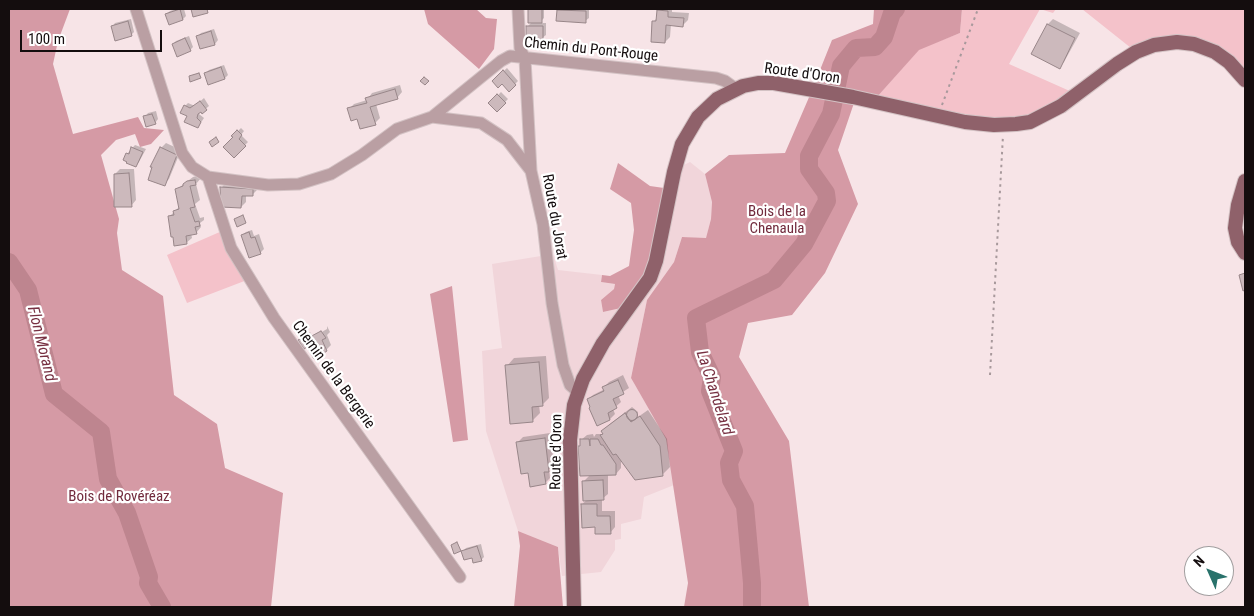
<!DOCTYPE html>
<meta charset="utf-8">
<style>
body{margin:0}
#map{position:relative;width:1254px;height:616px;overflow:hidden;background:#f7e4e7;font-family:"Roboto Condensed",sans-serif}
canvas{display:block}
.frame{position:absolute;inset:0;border:10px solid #140d0e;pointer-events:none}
.north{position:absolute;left:1184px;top:546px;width:50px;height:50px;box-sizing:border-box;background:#fff;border:1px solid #a19e9f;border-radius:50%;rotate:314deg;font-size:14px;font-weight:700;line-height:20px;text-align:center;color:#140d0e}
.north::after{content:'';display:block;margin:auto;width:18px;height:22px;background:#29726b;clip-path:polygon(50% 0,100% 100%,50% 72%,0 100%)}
.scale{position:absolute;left:20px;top:30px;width:142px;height:22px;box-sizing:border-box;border:2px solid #140d0e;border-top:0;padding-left:6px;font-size:15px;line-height:18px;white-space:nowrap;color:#140d0e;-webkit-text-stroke:4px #fff;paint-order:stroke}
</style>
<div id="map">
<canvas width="1254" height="616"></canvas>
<div class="frame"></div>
<div class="north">N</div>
<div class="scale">100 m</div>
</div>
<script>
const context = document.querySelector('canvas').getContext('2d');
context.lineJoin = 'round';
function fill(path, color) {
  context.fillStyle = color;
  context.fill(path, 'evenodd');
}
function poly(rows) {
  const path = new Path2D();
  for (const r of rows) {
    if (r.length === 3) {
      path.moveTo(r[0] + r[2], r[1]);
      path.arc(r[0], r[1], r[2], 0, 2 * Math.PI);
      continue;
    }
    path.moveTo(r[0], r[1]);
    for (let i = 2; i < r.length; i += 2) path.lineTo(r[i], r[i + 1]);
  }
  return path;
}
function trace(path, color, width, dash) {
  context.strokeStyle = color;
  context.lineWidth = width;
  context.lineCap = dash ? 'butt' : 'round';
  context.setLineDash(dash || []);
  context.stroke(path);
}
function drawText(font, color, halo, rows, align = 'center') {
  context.font = font + ' "Roboto Condensed",sans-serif';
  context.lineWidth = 4.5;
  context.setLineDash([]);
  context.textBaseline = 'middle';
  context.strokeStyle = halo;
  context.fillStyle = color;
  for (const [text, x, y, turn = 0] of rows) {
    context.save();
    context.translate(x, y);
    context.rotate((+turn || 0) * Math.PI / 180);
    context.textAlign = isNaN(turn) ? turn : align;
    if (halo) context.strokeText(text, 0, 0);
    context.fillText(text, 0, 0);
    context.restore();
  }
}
fill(poly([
 [690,162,705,174,712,202,711,219,706,239,682,237,674,262,647,300,631,378,666,438,674,485,644,497,641,519,621,524,621,539,615,540,615,550,601,572,562,576,558,547,518,531,486,431,482,351,502,348,492,264,553,254,558,270,602,275,601,282,615,284,614,289,601,300,603,312,621,308,664,188,679,187,682,166]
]), '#f1d5da');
fill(poly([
 [962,9,1056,9,1053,13,1040,9,1009,64,1072,92,1028,117,982,120,877,97,919,49,960,33],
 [1082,9,1245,9,1245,72,1218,48,1131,48],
 [222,231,247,280,187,303,167,255]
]), '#f4c2ca');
fill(poly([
 [9,9,70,9,58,41,53,64,73,134,138,117,144,128,164,130,151,144,140,147,135,134,116,140,101,155,119,219,117,233,122,270,163,296,174,395,217,424,225,468,283,493,271,607,9,607],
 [424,9,476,9,486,18,497,19,494,49,479,69,428,24],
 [874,9,962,9,960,33,919,50,877,97,814,85,832,40,873,24],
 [810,95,854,103,838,150,858,204,825,273,792,315,748,323,739,357,789,441,809,607,684,607,688,583,666,439,631,378,647,300,674,262,682,237,706,238,711,219,712,202,705,174,729,155,785,153],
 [618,163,650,186,664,188,650,258,644,278,621,308,603,312,601,300,614,289,615,284,601,282,602,275,610,276,629,266,634,230,631,203,610,189],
 [452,286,468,440,453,442,430,294],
 [518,531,558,547,563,607,514,607,520,546]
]), '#d59aa5');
fill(poly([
 [176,9,184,9,186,16,183,19,169,23,166,14,170,11],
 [529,9,544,9,544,18,539,23,546,23,546,35,542,38,528,26,532,22,529,22],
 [559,9,589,9,589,18,585,21,558,10],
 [660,9,672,9,672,12,689,13,688,20,683,25,671,24,670,37,665,42,653,22,658,17],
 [131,19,134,32,131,35,112,27,115,23],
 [1053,19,1080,33,1064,62,1059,67,1033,54,1048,24],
 [214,29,218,40,215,44,201,48,198,36,201,33],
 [189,36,193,47,190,50,173,44,176,41],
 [224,65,228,75,225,78,206,73,209,70],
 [507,68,518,81,509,90,502,83,493,81],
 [400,85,402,92,397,98,376,104,380,118,375,123,358,117,349,109,354,104,367,100,372,93],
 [501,92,508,99,497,110,490,103],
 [204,98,209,106,202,112,201,110,199,114,204,118,198,127,188,115,185,106,188,103,195,106],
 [156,111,158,119,155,123,145,117,148,113],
 [241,128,244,131,241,135,248,142,234,156,235,137,233,136],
 [166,143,181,150,169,179,164,184,161,148],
 [135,145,146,149,139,162,136,166,127,154],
 [120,169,134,169,136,200,131,206,115,174],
 [200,175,201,178,196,184,200,200,195,204,200,218,204,217,204,220,200,223,201,227,196,233,191,233,192,238,186,243,169,217,180,206,176,190,193,177],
 [226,183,258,184,257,190,252,195,246,195,246,202,241,207,221,188],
 [252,230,254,236,259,234,264,249,260,253,242,235,246,232],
 [327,326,330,332,327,335,331,345,326,350,307,345,300,340,310,332,312,335,306,338,306,341,327,329],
 [546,356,549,398,542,405,539,405,540,413,533,420,507,366,514,358],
 [623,375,629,388,618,395,621,402,613,409,615,414,610,419,592,407,588,400,593,395,605,389,604,387,609,382],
 [632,407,638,412,638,417,648,410,667,439,670,467,663,474,621,459,621,468,616,474,608,474,608,494,602,499,602,511,615,511,615,527,610,533,596,526,582,504,587,500,584,481,590,475,581,440,587,435,593,434,594,437,596,434,605,434,603,431,610,424],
 [550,433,554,465,549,469,550,478,545,483,518,442,523,437],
 [481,544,484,557,481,560,463,551,466,548]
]), '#0003');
trace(poly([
 [9,262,28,290,54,394,101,432,108,479,127,513,149,577,148,583,162,607],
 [752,607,752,583,745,506,731,480,729,463,734,451,710,391,712,377,700,352,696,318,774,280,804,244,827,201,826,193,809,169,809,156,831,114,841,66,856,48,875,47,884,37,892,13,896,9]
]), '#be858f', 18);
const building = poly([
 [180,9,183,20,169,25,165,14,180,9],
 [191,9,207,9,208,13,193,17,191,9],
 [528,9,542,9,542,23,528,23,528,9],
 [557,10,586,11,586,23,556,21,557,10],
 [657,10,668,11,668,17,684,18,683,27,666,25,665,43,651,42,652,21,656,21,657,10],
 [128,21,132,36,115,41,111,26,128,21],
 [1047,24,1075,38,1060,69,1031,54,1047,24],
 [526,26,543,26,543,40,526,39,526,26],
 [211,31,215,45,200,49,196,36,211,31],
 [185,38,191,51,177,57,172,44,185,38],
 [221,67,225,79,208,85,204,73,221,67],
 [503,70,516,85,509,92,502,84,498,88,492,81,503,70],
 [199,73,201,78,190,82,189,76,199,73],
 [424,77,429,81,425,85,420,81,424,77],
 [395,89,398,99,370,107,376,125,360,129,357,119,351,121,347,108,367,103,365,98,395,89],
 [497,94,506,103,497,112,488,103,497,94],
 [200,101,207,110,202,114,201,112,198,114,197,118,201,122,198,128,184,122,187,116,180,113,184,105,190,108,200,101],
 [152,114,156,124,146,127,143,116,152,114],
 [237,130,242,135,239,139,246,146,234,158,223,147,233,137,231,136,237,130],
 [216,137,219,142,212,147,209,142,216,137],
 [131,147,143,152,136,167,126,163,127,162,123,160,126,153,129,154,131,147],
 [160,147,177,155,165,186,148,180,152,167,150,167,160,147],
 [129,173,132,207,114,207,114,174,129,173],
 [195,180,196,185,190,186,195,207,190,208,195,222,199,221,200,226,195,227,197,234,186,236,187,244,174,246,173,237,171,237,168,216,174,215,173,211,179,209,175,189,183,186,183,184,187,181,195,180],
 [220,187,253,189,253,196,242,196,241,208,221,207,220,187],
 [243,215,246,223,237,227,234,219,243,215],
 [249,232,251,238,255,237,261,254,249,258,241,235,249,232],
 [1245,273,1245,290,1243,291,1239,275,1245,273],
 [321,331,326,338,322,340,327,351,314,359,307,347,304,349,298,340,305,336,306,339,321,331],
 [539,362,543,406,532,407,533,422,510,424,505,365,539,362],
 [618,380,624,394,613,399,617,408,608,413,610,420,597,426,589,408,590,407,587,399,604,391,602,387,618,380],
 [632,415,5.5],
 [625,413,631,422,640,416,660,446,663,476,635,480,616,454,613,455,600,435,603,434,601,431,625,413],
 [545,438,549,472,544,472,546,484,530,487,528,473,521,474,516,442,545,438],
 [580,439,589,439,590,446,590,439,598,439,601,445,603,445,616,464,616,475,580,476,578,446,580,446,580,439],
 [603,480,604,500,583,501,582,481,603,480],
 [581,504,597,504,597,516,610,516,611,534,595,534,595,527,582,528,581,504],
 [457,542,461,551,454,554,451,545,457,542],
 [477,546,482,561,473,563,472,558,464,560,461,551,477,546]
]);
fill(building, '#ccb9bc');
trace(building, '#988689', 1);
const minor = poly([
 [136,9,182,153,192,167,208,177,268,185,299,184,331,174,362,155,397,129,432,117,481,123,507,140,531,171,543,224,552,303,563,365,570,385,578,392],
 [518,9,520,48,525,59,531,171],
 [432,117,501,61,510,56,716,78,725,81,736,89],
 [208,177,231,248,274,318,460,577]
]);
const major = poly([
 [1245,181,1238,205,1235,228,1238,242,1245,253],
 [574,607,570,440,574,405,583,379,603,343,650,278,656,261,674,172,682,144,698,117,717,99,743,86,758,83,774,83,853,97,965,122,994,125,1016,124,1030,122,1061,106,1117,64,1136,52,1154,45,1177,42,1194,44,1215,52,1229,62,1245,80]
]);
trace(minor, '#d3c2c4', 13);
trace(major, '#d3c2c4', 16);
trace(poly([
 [942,105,978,9],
 [990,375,1003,135]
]), '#a8999c', 2, [2.5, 4]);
trace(minor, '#ba9fa3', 11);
trace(major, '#8f616a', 14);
drawText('15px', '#140d0e', '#fff', [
 ["Chemin du Pont-Rouge",591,50,6],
 ["Route d'Oron",802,74,8],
 ["Route du Jorat",554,217,80],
 ["Chemin de la Bergerie",333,375,54],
 ["Route d'Oron",557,452,-89]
]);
drawText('15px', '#712a3c', '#fff', [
 ["Bois de la",777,212],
 ["Chenaula",777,229],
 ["Bois de Rovéréaz",119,497]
]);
drawText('italic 16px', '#773042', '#fff', [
 ["Flon Morand",41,344,76],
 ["La Chandelard",714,393,72]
]);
</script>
